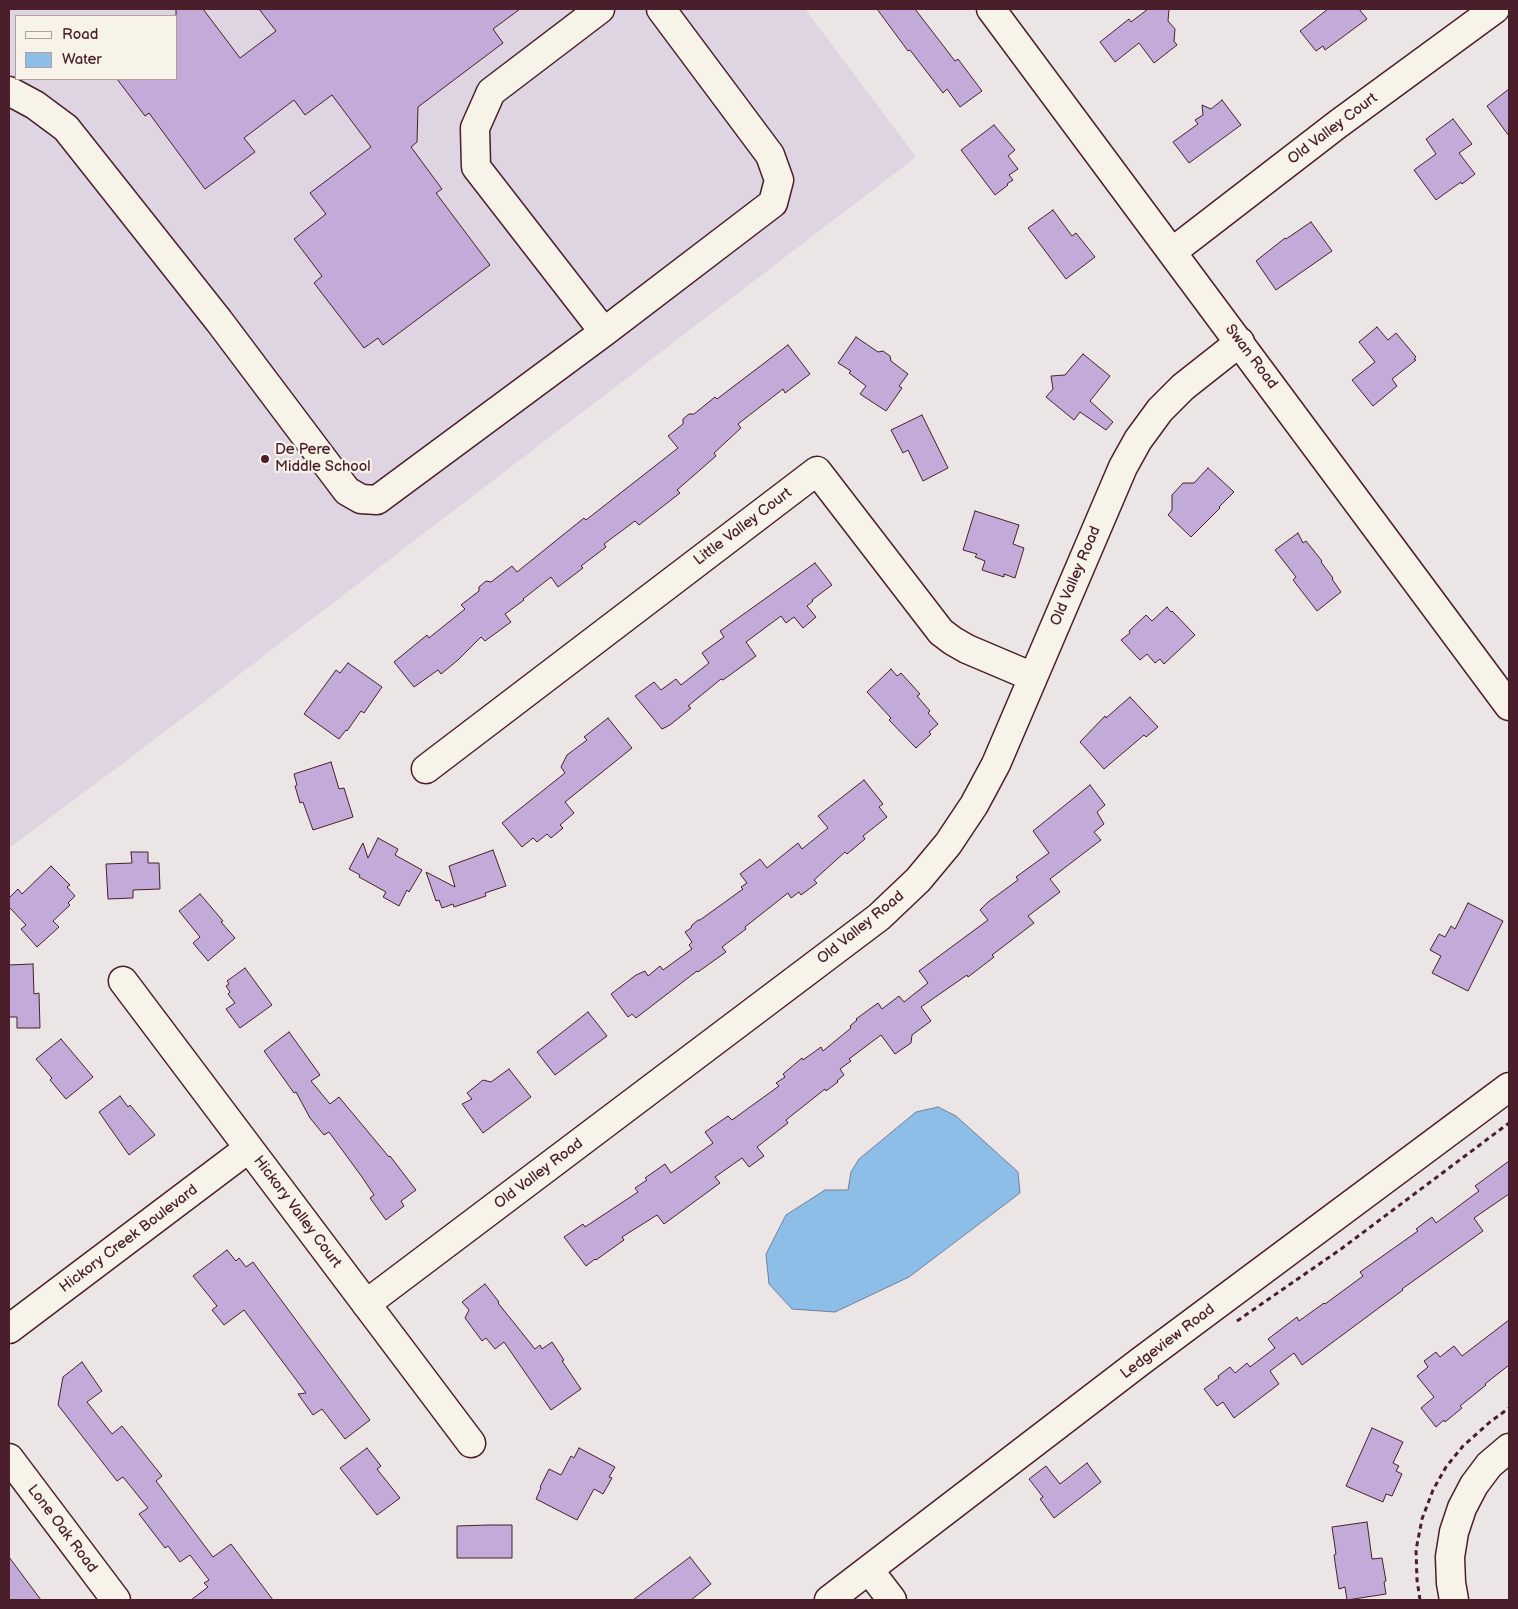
<!DOCTYPE html>
<style>
body{margin:0}
#map{position:relative;width:1518px;height:1609px;overflow:hidden;background:#ece5e5;font-family:"Balsamiq Sans",sans-serif}
canvas{display:block}
.frame{position:absolute;inset:0;border:10px solid #4a1f2b;pointer-events:none}
.legend{position:absolute;left:15px;top:15px;width:162px;height:65px;box-sizing:border-box;background:#f7f3e8;border:1px solid #b29e9c;margin:0;padding:6px 9px;list-style:none;font-size:15px;color:#4a1f2b}
.legend li{display:flex;align-items:center;gap:10px;height:25px}
.legend b{width:25px;border:1px solid #b29e9c}
</style>
<div id="map">
<canvas width="1518" height="1609"></canvas>
<div class="frame"></div>
<ul class="legend">
<li><b style="height:6px;background:#f7f3e8"></b>Road</li>
<li><b style="height:14px;background:#8cbee8"></b>Water</li>
</ul>
</div>
<script>
const context = document.querySelector('canvas').getContext('2d');
context.lineJoin = 'round';
function fill(path, color) {
  context.fillStyle = color;
  context.fill(path, 'evenodd');
}
function poly(rows) {
  const path = new Path2D();
  for (const r of rows) {
    path.moveTo(r[0], r[1]);
    for (let i = 2; i < r.length; i += 2) path.lineTo(r[i], r[i + 1]);
  }
  return path;
}
function trace(path, color, width, dash) {
  context.strokeStyle = color;
  context.lineWidth = width;
  context.lineCap = dash ? 'butt' : 'round';
  context.setLineDash(dash || []);
  context.stroke(path);
}
function drawText(font, color, halo, rows, align = 'center') {
  context.font = font + ' "Balsamiq Sans",sans-serif';
  context.lineWidth = 4.5;
  context.setLineDash([]);
  context.textBaseline = 'middle';
  context.strokeStyle = halo;
  context.fillStyle = color;
  for (const [text, x, y, turn = 0] of rows) {
    context.save();
    context.translate(x, y);
    context.rotate((+turn || 0) * Math.PI / 180);
    context.textAlign = isNaN(turn) ? turn : align;
    if (halo) context.strokeText(text, 0, 0);
    context.fillText(text, 0, 0);
    context.restore();
  }
}
fill(poly([
 [9,9,805,9,916,157,125,762,9,848],
 [16,16,176,16,176,79,16,79]
]), '#dfd4e1');
const water = poly([
 [938,1107,956,1116,1018,1172,1020,1193,909,1277,835,1312,792,1309,769,1284,766,1254,786,1215,825,1190,848,1190,851,1172,859,1159,916,1112,938,1107]
]);
fill(water, '#8cbee8');
trace(water, '#727e9c', 1);
const building = poly([
 [176,9,203,9,240,58,276,31,259,9,520,9,493,29,503,43,418,107,417,142,411,147,442,189,436,193,490,265,383,345,378,338,364,348,314,283,322,276,294,239,326,214,310,193,371,147,332,95,305,115,294,100,244,138,255,152,205,189,149,113,145,116,117,79,176,79,176,9],
 [877,9,915,9,955,61,958,59,982,91,960,107,947,89,943,93,910,50,908,51,877,9],
 [1148,9,1169,9,1168,21,1175,29,1174,41,1177,45,1154,63,1139,43,1115,62,1100,42,1129,19,1131,22,1148,9],
 [1328,9,1359,9,1367,19,1325,50,1323,46,1316,51,1300,31,1328,9],
 [1509,89,1509,136,1487,106,1509,89],
 [1222,100,1241,125,1189,163,1173,142,1198,124,1195,120,1203,115,1202,105,1211,109,1222,100],
 [1453,119,1472,144,1459,153,1475,174,1462,184,1461,182,1436,200,1414,170,1436,154,1426,139,1453,119],
 [994,125,1015,150,1008,156,1018,169,1009,175,1013,180,1007,184,1008,185,995,195,961,150,994,125],
 [1053,210,1072,236,1076,233,1095,257,1066,279,1028,228,1053,210],
 [1311,222,1332,251,1276,290,1256,261,1285,238,1286,239,1311,222],
 [1377,327,1388,340,1396,333,1416,357,1414,359,1416,360,1392,379,1397,386,1373,406,1352,380,1375,362,1359,342,1377,327],
 [856,337,878,352,883,351,890,356,891,361,908,374,899,386,902,388,886,411,860,394,866,386,849,373,851,371,838,363,856,337],
 [788,345,810,374,785,393,783,389,738,424,741,428,714,453,716,456,677,490,680,493,639,525,635,521,604,544,606,547,581,566,583,568,558,587,551,577,523,599,524,600,505,614,511,622,485,641,481,637,458,660,441,674,438,670,414,687,394,662,427,635,429,638,465,609,461,605,479,591,479,587,486,581,491,582,512,566,517,572,584,518,586,520,678,448,668,436,683,424,683,419,689,414,694,414,715,397,717,399,788,345],
 [1083,354,1110,376,1090,401,1113,422,1106,430,1080,412,1074,420,1046,397,1053,389,1051,376,1065,375,1083,354],
 [922,415,948,468,923,481,908,450,903,453,891,430,922,415],
 [1208,468,1234,492,1219,507,1220,508,1191,537,1168,515,1172,510,1172,495,1183,483,1194,483,1208,468],
 [975,511,1019,525,1013,544,1024,548,1015,578,1004,574,1004,577,982,570,985,561,975,557,977,554,963,550,975,511],
 [1298,533,1303,543,1306,541,1322,561,1321,562,1333,578,1332,579,1341,592,1317,611,1293,580,1296,577,1275,550,1298,533],
 [815,563,832,585,812,600,813,601,807,606,816,617,803,628,794,617,786,623,781,616,746,642,756,656,723,680,721,679,688,706,691,708,670,725,662,729,635,696,654,682,661,690,676,679,681,685,709,663,702,653,724,637,720,631,815,563],
 [1167,607,1171,612,1172,611,1195,635,1164,664,1160,659,1155,663,1147,654,1140,660,1121,640,1130,633,1129,631,1146,615,1152,621,1167,607],
 [348,663,382,687,364,713,361,711,347,731,346,730,339,739,304,714,336,670,340,673,348,663],
 [891,669,897,676,901,673,920,694,917,696,930,711,928,713,938,724,929,732,931,734,916,748,889,720,891,718,867,692,891,669],
 [1130,697,1158,727,1146,737,1144,735,1104,769,1080,742,1105,716,1106,718,1130,697],
 [608,718,632,748,565,802,574,813,560,825,563,828,551,838,547,834,537,842,533,838,522,847,502,823,565,773,561,767,567,755,587,740,584,737,608,718],
 [331,762,339,789,344,788,353,817,313,830,303,802,300,803,295,786,297,785,294,774,331,762],
 [864,780,883,804,879,807,887,817,863,836,865,839,847,854,845,852,814,880,817,883,801,895,799,892,791,898,788,893,745,927,746,929,722,947,726,952,698,972,697,971,636,1018,632,1014,628,1017,611,994,636,975,645,971,648,976,660,966,663,970,692,949,689,945,692,942,685,932,691,928,692,925,698,920,700,920,743,889,741,887,747,883,740,874,760,859,767,868,798,843,802,849,828,828,818,816,864,780],
 [1090,785,1105,805,1097,812,1104,824,1094,832,1101,840,1050,879,1060,892,1028,916,1034,923,992,955,994,957,968,977,967,975,921,1007,931,1021,912,1035,911,1043,895,1054,881,1035,849,1059,851,1061,840,1069,844,1075,837,1081,838,1082,826,1091,825,1089,786,1120,788,1123,757,1147,764,1156,749,1167,742,1158,715,1177,720,1183,664,1224,657,1215,622,1237,624,1240,596,1260,595,1259,586,1266,564,1237,583,1224,585,1227,638,1192,635,1188,647,1180,645,1178,665,1164,671,1173,713,1143,705,1132,728,1116,732,1120,779,1086,776,1083,785,1077,783,1074,802,1058,803,1060,821,1047,823,1051,851,1028,850,1026,857,1020,856,1019,878,1003,882,1009,899,996,904,1002,928,983,919,971,988,920,980,910,988,902,1018,880,1016,877,1049,853,1033,831,1090,785],
 [378,838,398,849,395,855,422,870,409,892,407,890,399,906,383,897,386,892,359,877,360,875,349,869,363,843,368,858,378,838],
 [493,850,506,886,485,893,486,896,454,907,453,904,442,908,439,900,436,901,426,872,455,887,449,866,493,850],
 [131,852,148,852,148,863,159,863,160,889,133,890,133,898,108,899,106,864,132,863,131,852],
 [51,866,70,885,67,887,75,896,68,903,70,905,53,921,59,927,37,947,21,929,26,925,9,907,9,898,18,889,22,894,51,866],
 [200,894,223,921,221,922,235,938,208,961,193,943,200,937,179,911,200,894],
 [1468,903,1503,921,1468,991,1432,973,1441,956,1430,950,1439,934,1445,937,1451,926,1455,929,1468,903],
 [33,964,34,994,39,993,40,1028,17,1028,17,1017,9,1017,9,965,33,964],
 [245,968,272,1005,240,1028,226,1009,235,1003,228,994,230,992,226,986,229,984,227,981,245,968],
 [588,1012,607,1036,555,1075,537,1052,588,1012],
 [289,1032,320,1075,311,1081,330,1104,339,1097,389,1157,390,1156,416,1190,401,1201,404,1206,386,1220,370,1198,374,1195,362,1177,329,1132,324,1135,310,1118,296,1092,294,1093,264,1051,289,1032],
 [61,1039,93,1077,66,1099,50,1080,52,1078,36,1059,61,1039],
 [509,1069,531,1097,483,1133,462,1104,472,1099,467,1093,477,1085,483,1080,491,1082,509,1069],
 [120,1096,128,1107,130,1105,155,1135,129,1155,99,1112,120,1096],
 [1509,1161,1509,1194,1474,1218,1483,1231,1402,1289,1403,1290,1302,1365,1294,1353,1270,1371,1279,1384,1234,1418,1223,1402,1217,1406,1204,1389,1219,1378,1218,1376,1230,1367,1235,1373,1247,1363,1250,1367,1275,1348,1268,1339,1297,1317,1299,1321,1324,1303,1325,1304,1363,1276,1360,1272,1418,1231,1416,1229,1432,1217,1436,1223,1479,1191,1475,1186,1509,1161],
 [227,1250,236,1261,239,1258,246,1267,253,1262,370,1420,345,1439,322,1409,313,1415,298,1394,306,1393,244,1310,224,1325,212,1310,217,1306,193,1276,227,1250],
 [485,1284,499,1302,498,1303,535,1349,540,1345,542,1349,552,1342,564,1360,562,1361,581,1389,551,1410,504,1342,495,1349,486,1338,482,1341,465,1318,469,1310,462,1302,485,1284],
 [1509,1320,1509,1365,1485,1384,1486,1385,1460,1406,1462,1408,1445,1422,1444,1420,1436,1427,1421,1408,1434,1397,1417,1376,1428,1367,1424,1361,1436,1352,1440,1357,1454,1346,1462,1356,1509,1320],
 [82,1362,102,1391,87,1402,112,1434,122,1426,162,1476,156,1481,213,1557,231,1544,273,1600,191,1600,208,1587,204,1583,209,1580,190,1555,180,1562,168,1546,165,1548,139,1514,148,1508,123,1477,117,1481,58,1405,63,1377,82,1362],
 [1372,1428,1403,1442,1393,1463,1399,1466,1396,1471,1402,1474,1392,1496,1386,1494,1383,1502,1346,1486,1372,1428],
 [367,1448,381,1466,377,1469,400,1498,377,1515,340,1468,367,1448],
 [579,1448,615,1467,609,1477,612,1478,603,1494,594,1489,577,1520,536,1499,541,1488,540,1487,549,1469,561,1475,571,1456,574,1458,579,1448],
 [1087,1463,1101,1482,1054,1518,1040,1499,1043,1497,1029,1479,1046,1466,1060,1484,1087,1463],
 [1367,1522,1372,1559,1382,1558,1386,1581,1384,1582,1386,1594,1347,1600,1345,1587,1339,1589,1334,1555,1336,1554,1332,1527,1367,1522],
 [488,1525,512,1525,512,1558,457,1558,457,1526,488,1525],
 [9,1557,41,1600,9,1600,9,1557],
 [690,1557,711,1584,691,1600,633,1600,690,1557]
]);
fill(building, '#c2abd9');
trace(building, '#4a1f2b', 1);
const minor = poly([
 [600,9,491,92,475,128,476,167,604,332],
 [991,9,1509,706],
 [9,91,35,105,66,128,219,321,347,491,361,499,377,500,604,332,773,203,779,180,770,155,661,9],
 [1172,252,1338,124,1495,9],
 [426,769,817,471,941,632,953,641,967,649,1033,677],
 [123,981,471,1443],
 [366,1304,879,917,918,880,948,844,974,805,996,764,1123,467,1138,440,1160,410,1183,387,1240,342],
 [9,1329,249,1148],
 [9,1458,116,1600],
 [869,1570,892,1600],
 [829,1600,1141,1361,1509,1087],
 [1454,1600,1451,1583,1450,1557,1454,1532,1462,1508,1474,1485,1489,1465,1509,1448]
]);
trace(minor, '#4a1f2b', 31);
trace(poly([
 [1237,1321,1341,1249,1509,1123],
 [1420,1600,1417,1580,1416,1550,1422,1519,1433,1490,1446,1467,1463,1446,1490,1422,1509,1408]
]), '#4a1f2b', 3, [5, 4]);
trace(minor, '#f7f3e8', 28);
for (const [x, y, r, color] of [
 [265,459,5,"#4a1f2b"]
]) {
  const dot = new Path2D();
  dot.arc(x, y, r, 0, 2 * Math.PI);
  context.fillStyle = color;
  context.fill(dot);
  trace(dot, '#f7f3e8', 2);
}
drawText('15px', '#4a1f2b', '#f7f3e8', [
 ["Old Valley Court",1333,129,-37],
 ["Swan Road",1251,357,53],
 ["Little Valley Court",743,527,-37],
 ["Old Valley Road",1076,576,-67],
 ["Old Valley Road",861,928,-39],
 ["Old Valley Road",539,1174,-37],
 ["Hickory Valley Court",297,1212,53],
 ["Hickory Creek Boulevard",129,1239,-37],
 ["Ledgeview Road",1168,1342,-37],
 ["Lone Oak Road",62,1529,53]
]);
drawText('15px', '#4a1f2b', '#f7f3e8', [
 ["De Pere",275,450],
 ["Middle School",275,467]
], 'left');
</script>
